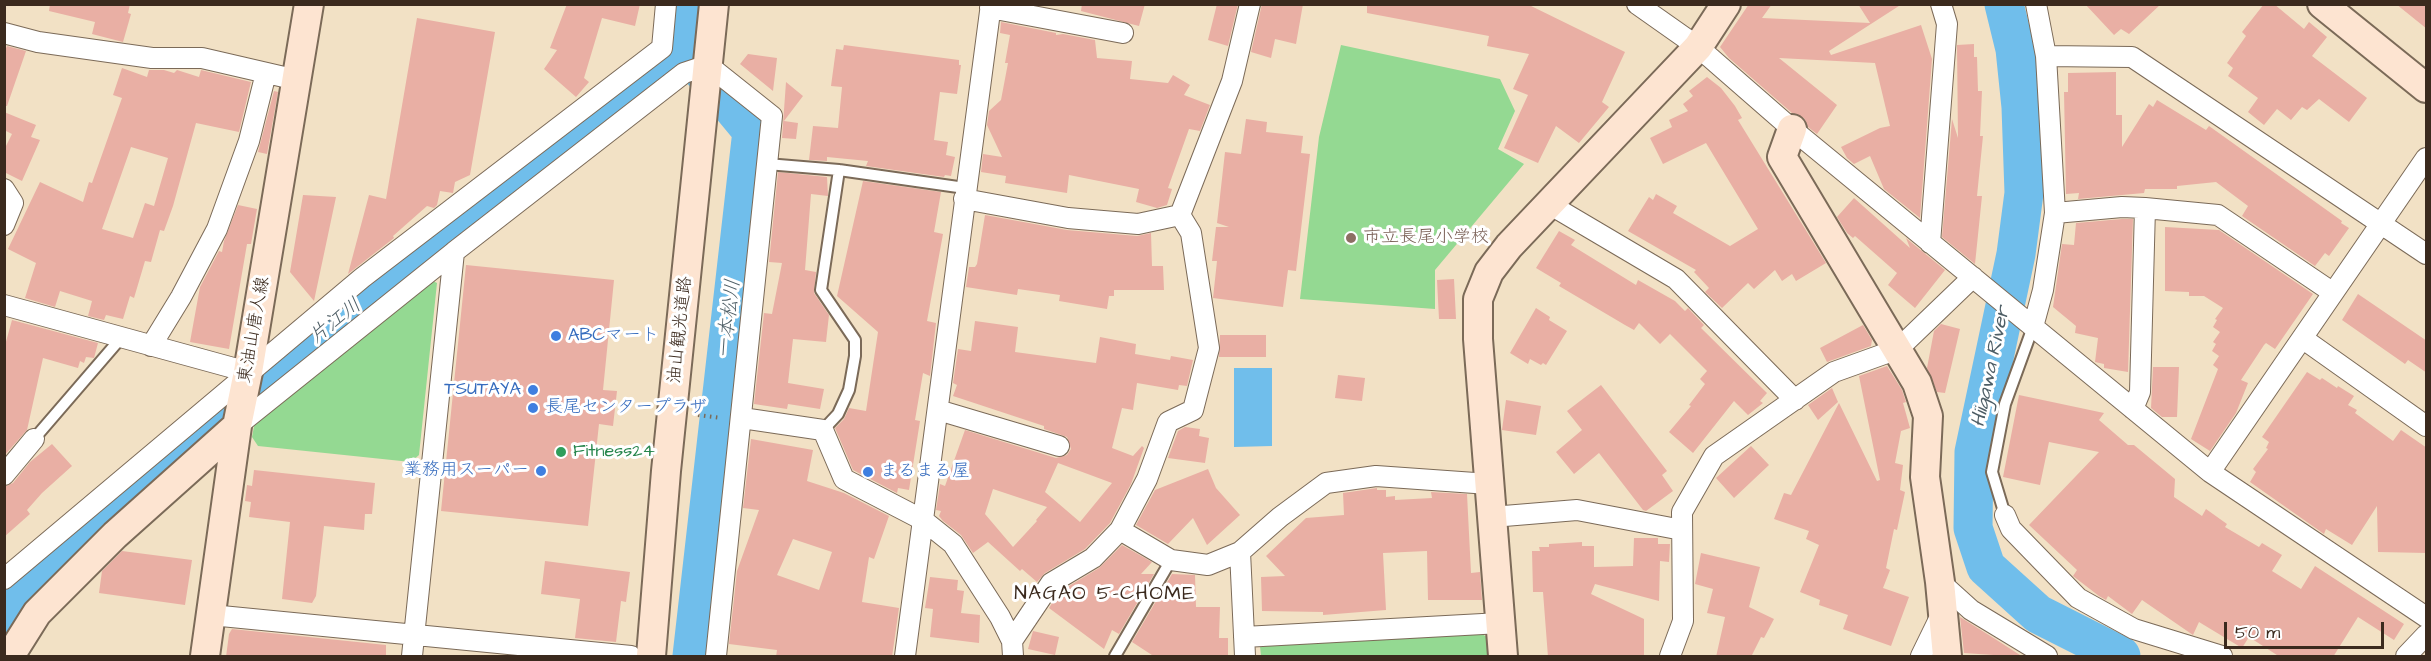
<!DOCTYPE html>
<meta charset="utf-8">
<style>
body{margin:0}
#map{position:relative;width:2431px;height:661px;overflow:hidden;background:#f2e1c5;font-family:"Architects Daughter",sans-serif}
canvas{display:block}
.frame{position:absolute;inset:0;border:6px solid #3b2a1e;pointer-events:none}
.scale{position:absolute;left:2224px;top:622px;width:160px;height:27px;box-sizing:border-box;border:3px solid #3b2a1e;border-top:0;padding-left:8px;font-size:18px;line-height:21px;white-space:nowrap;color:#3b2a1e;-webkit-text-stroke:4px #fff;paint-order:stroke}
</style>
<div id="map">
<canvas width="2431" height="661"></canvas>
<div class="frame"></div>
<div class="scale">50 m</div>
</div>
<script>
const context = document.querySelector('canvas').getContext('2d');
context.lineJoin = 'round';
function fill(path, color) {
  context.fillStyle = color;
  context.fill(path, 'evenodd');
}
function poly(rows) {
  const path = new Path2D();
  for (const r of rows) {
    path.moveTo(r[0], r[1]);
    for (let i = 2; i < r.length; i += 2) path.lineTo(r[i], r[i + 1]);
  }
  return path;
}
function trace(path, color, width, dash) {
  context.strokeStyle = color;
  context.lineWidth = width;
  context.lineCap = dash ? 'butt' : 'round';
  context.setLineDash(dash || []);
  context.stroke(path);
}
function drawText(font, color, halo, rows, align = 'center') {
  context.font = font + ' "Architects Daughter","Klee One",sans-serif';
  context.lineWidth = 6;
  context.setLineDash([]);
  context.textBaseline = 'middle';
  context.strokeStyle = halo;
  context.fillStyle = color;
  for (const [text, x, y, turn = 0] of rows) {
    context.save();
    context.translate(x, y);
    context.rotate((+turn || 0) * Math.PI / 180);
    context.textAlign = isNaN(turn) ? turn : align;
    if (halo) context.strokeText(text, 0, 0);
    context.fillText(text, 0, 0);
    context.restore();
  }
}
fill(poly([
 [1341,45,1500,79,1515,111,1498,149,1524,164,1435,270,1435,309,1300,299,1319,137],
 [429,279,437,283,419,455,411,462,258,446,252,437,256,416],
 [1482,634,1492,640,1493,656,1261,656,1260,646]
]), '#94d992');
fill(poly([
 [1234,368,1272,368,1272,446,1234,447]
]), '#70beeb');
trace(poly([
 [689,4,684,49,752,131,692,656],
 [2004,4,2015,49,2021,107,2024,193,2016,254,1974,452,1973,528,1986,567,2038,614,2121,656],
 [4,615,325,329,641,94,684,49]
]), '#70beeb', 39);
fill(poly([
 [50,4,130,4,128,13,131,14,123,42,92,34,95,22,49,11],
 [567,4,640,4,635,26,602,18,584,78,589,82,576,97,544,69,557,50,550,48],
 [1082,4,1145,4,1139,26,1081,11],
 [1217,4,1238,4,1228,46,1208,40],
 [1262,4,1303,4,1296,44,1275,39,1271,58,1251,52],
 [1367,4,1527,4,1625,52,1602,102,1609,107,1579,143,1556,126,1538,163,1504,148,1528,95,1513,89,1529,54,1487,46,1489,36,1367,13],
 [1749,4,1772,4,1762,18,1870,23,1858,4,1902,4,1829,51,1831,55,1921,25,1932,59,1920,218,1884,189,1870,156,1854,164,1847,158,1841,147,1880,128,1890,126,1875,63,1779,58,1837,105,1817,134,1808,127,1804,118,1792,113,1729,58,1720,47],
 [2085,4,2161,4,2129,34,2121,29,2114,35],
 [2264,4,2274,4,2304,29,2309,22,2327,37,2312,56,2367,98,2349,122,2319,99,2307,110,2302,107,2291,120,2277,109,2264,125,2248,112,2258,98,2228,76,2233,68,2227,63,2246,36,2242,32],
 [2396,4,2427,4,2427,29],
 [417,18,495,32,470,175,455,182,453,193,440,191,437,205,434,208,427,206,393,236,394,238,348,274,369,195,386,199],
 [1001,22,1056,33,1056,35,1063,34,1095,40,1097,58,1132,61,1130,79,1168,83,1173,75,1190,85,1184,95,1210,105,1200,131,1189,129,1168,188,1172,189,1167,205,1157,208,1136,202,1139,189,1069,175,1067,193,1005,183,1006,176,981,172,983,154,1002,157,987,125,989,111,1001,100,1008,63,1005,63,1010,35,1000,33],
 [1974,44,1974,57,1977,57,1978,91,1982,91,1980,136,1983,136,1977,196,1982,196,1975,264,1942,237,1952,119,1958,138,1957,45],
 [844,45,959,60,959,65,961,65,957,94,940,92,934,140,948,142,946,155,955,157,951,176,945,175,944,177,866,166,868,161,827,157,827,161,809,160,813,126,838,128,842,87,831,86,836,49,843,50],
 [7,46,26,51,7,106,4,106,4,53],
 [748,54,777,58,773,91,740,64],
 [122,68,147,77,149,70,164,70,174,73,177,70,199,77,201,70,251,82,239,132,196,123,173,206,164,231,160,230,151,262,145,261,134,298,130,296,123,319,106,315,104,320,88,316,92,301,60,291,55,307,25,298,36,263,8,249,40,182,83,202,89,182,92,183,122,98,113,95],
 [131,147,168,158,154,206,145,203,133,238,102,229],
 [2116,72,2116,115,2122,115,2122,147,2149,104,2153,107,2157,100,2206,130,2209,126,2342,221,2341,223,2349,228,2329,256,2325,253,2315,266,2242,216,2248,206,2216,182,2177,186,2177,189,2145,189,2144,193,2078,199,2079,193,2066,194,2064,92,2068,92,2068,73],
 [1707,77,1721,88,1735,106,1742,118,1738,120,1826,263,1796,281,1792,274,1782,281,1775,270,1754,289,1748,283,1722,308,1705,292,1709,288,1694,272,1696,270,1628,231,1649,197,1653,200,1656,194,1677,206,1673,213,1730,246,1758,229,1706,143,1663,164,1650,138,1672,127,1669,120,1688,111,1683,104,1693,96,1689,91],
 [786,82,803,96,784,121,798,123,796,139,782,138],
 [274,91,278,92,267,154,258,152],
 [4,112,36,125,31,137,40,140,22,181,4,172,4,150,12,134,4,130],
 [1246,119,1267,122,1266,132,1303,136,1301,153,1310,154,1296,271,1288,270,1283,307,1213,298,1217,261,1212,261,1216,227,1229,227,1217,223,1225,152,1241,154],
 [778,172,827,177,828,196,811,194,805,270,816,272,814,293,829,315,826,342,793,339,788,383,824,389,820,409,788,404,787,409,754,404,764,313,772,314,782,263,769,262],
 [863,181,941,192,934,232,943,234,927,321,936,323,930,376,923,373,915,420,920,421,909,490,898,488,897,493,853,470,835,428,844,419,849,408,866,411,878,332,837,296],
 [303,195,336,197,314,301,290,272],
 [1854,198,1910,248,1906,238,1945,270,1915,308,1888,285,1897,273,1855,236,1853,238,1847,233,1837,217],
 [238,205,257,209,251,244,247,244,229,349,190,342,200,287,219,251,222,252,224,241],
 [985,215,1067,230,1137,236,1151,233,1152,266,1163,266,1164,290,1114,290,1114,296,1109,296,1107,309,1059,301,1060,295,1018,289,1017,295,966,287,969,267,975,267,977,264],
 [2122,219,2133,219,2128,372,2104,368,2104,364,2095,362,2098,338,2075,333,2076,326,2053,307,2062,244,2074,245,2076,223],
 [2165,227,2219,230,2313,294,2275,349,2266,343,2264,345,2241,380,2248,383,2236,413,2210,451,2191,439,2218,369,2213,365,2219,356,2212,351,2216,344,2213,342,2220,332,2213,327,2217,320,2215,319,2223,308,2204,296,2189,296,2189,292,2165,291],
 [1559,231,1575,240,1571,245,1636,285,1638,280,1675,301,1685,311,1688,308,1704,325,1701,328,1767,393,1760,401,1763,403,1748,415,1734,401,1693,453,1669,432,1691,406,1689,405,1705,384,1700,379,1707,371,1670,334,1660,344,1639,323,1634,330,1625,325,1559,286,1561,283,1536,268],
 [466,265,614,280,603,390,617,391,613,426,599,424,588,526,441,511],
 [1454,279,1456,319,1439,319,1437,280],
 [2358,294,2427,341,2427,373,2408,360,2405,364,2342,320],
 [1536,308,1550,317,1549,320,1567,331,1546,365,1543,363,1541,365,1530,359,1528,364,1510,353],
 [12,320,98,343,94,358,86,357,84,363,80,361,78,368,43,358,27,430,4,456,4,349],
 [975,321,1018,327,1015,352,1096,363,1100,337,1136,344,1135,354,1170,360,1171,356,1193,360,1187,386,1179,385,1178,390,1137,383,1133,410,1122,408,1112,448,1133,456,1142,446,1144,448,1131,484,1110,523,1085,549,1045,573,1037,582,1022,569,1020,571,988,542,973,553,961,535,943,521,939,516,941,511,936,510,940,484,945,486,965,430,1056,458,1067,455,1071,449,1067,437,1044,429,1044,426,953,396,957,385,953,383,958,349,971,351],
 [1058,463,1112,483,1080,522,1045,492],
 [993,489,1047,507,1036,520,1037,521,1013,547,985,514],
 [1941,324,1960,329,1945,393,1937,392,1927,368,1934,331],
 [1863,325,1872,340,1871,346,1827,362,1820,348],
 [1220,335,1266,335,1266,357,1219,357],
 [1887,366,1902,390,1906,402,1903,403,1910,428,1901,431,1895,463,1903,465,1900,490,1905,492,1897,530,1894,529,1886,568,1890,570,1883,588,1909,597,1891,646,1843,629,1848,615,1819,605,1820,600,1800,592,1819,545,1806,539,1809,531,1774,519,1784,493,1791,495,1839,403,1877,481,1880,480,1859,376],
 [2153,367,2179,367,2177,417,2162,417,2151,408],
 [2307,372,2320,380,2322,378,2337,388,2338,386,2354,396,2348,405,2357,410,2355,413,2393,441,2401,430,2427,448,2427,553,2378,552,2377,506,2352,545,2326,529,2324,534,2250,482,2256,472,2253,469,2268,449,2266,448,2269,442,2262,437],
 [1338,375,1365,378,1362,401,1335,398],
 [1601,385,1667,471,1662,475,1673,491,1646,511,1643,510,1599,453,1574,474,1556,452,1582,430,1567,411],
 [1832,388,1838,402,1818,420,1808,405],
 [2019,395,2104,413,2099,420,2128,445,2134,445,2175,479,2174,497,2202,516,2206,509,2227,524,2225,527,2259,547,2262,543,2282,555,2272,571,2301,589,2315,566,2404,624,2394,640,2358,617,2333,657,2280,657,2249,637,2242,648,2199,622,2193,635,2142,600,2132,614,2108,596,2106,600,2099,596,2073,576,2077,570,2029,525,2099,452,2049,442,2040,485,2003,477],
 [1506,400,1541,406,1536,435,1502,430],
 [1185,427,1200,429,1199,436,1209,438,1205,463,1168,458,1178,431],
 [751,439,813,450,807,481,844,493,889,516,874,559,869,557,862,602,899,608,892,657,776,657,777,650,729,644,737,571,759,510,743,508],
 [793,539,832,552,819,590,777,575],
 [52,444,72,466,42,493,27,510,30,514,4,537,4,487,13,483,30,462],
 [1751,446,1769,465,1734,498,1716,478],
 [1208,469,1216,488,1240,515,1207,545,1193,518,1168,544,1136,525,1155,490],
 [254,470,375,483,372,514,365,514,364,530,324,526,316,596,312,603,282,599,290,522,249,517,251,502,245,501,247,485,252,486],
 [1377,488,1377,490,1386,490,1386,497,1395,496,1395,500,1432,498,1431,492,1467,494,1471,573,1480,572,1482,600,1428,600,1427,551,1383,553,1386,610,1323,615,1323,612,1262,611,1261,577,1285,576,1266,556,1306,518,1344,515,1343,493],
 [1634,538,1658,538,1658,544,1670,544,1669,562,1660,561,1659,601,1595,584,1591,594,1644,619,1644,657,1548,657,1543,592,1533,592,1532,551,1540,551,1539,547,1549,547,1549,544,1582,542,1582,546,1594,546,1594,567,1633,566],
 [1122,545,1152,562,1141,574,1154,574,1119,634,1112,630,1104,649,1049,608,1059,592,1099,568],
 [122,551,192,560,185,605,99,593,102,571],
 [1701,553,1760,567,1749,607,1774,619,1764,638,1761,637,1751,657,1716,657,1725,617,1707,613,1713,589,1695,584],
 [545,561,630,572,626,602,621,601,616,642,575,638,580,599,541,594],
 [1172,574,1195,575,1196,607,1220,607,1219,638,1228,638,1228,657,1155,657,1132,642],
 [930,577,958,580,957,590,964,591,961,613,980,615,979,643,930,637,933,609,925,608],
 [1960,617,1992,637,2023,657,1964,653],
 [232,629,386,645,386,657,321,655,321,657,226,657,229,634],
 [1033,631,1059,637,1055,655,1028,649]
]), '#e9afa4');
const lane = poly([
 [767,164,839,170,965,188],
 [823,430,838,414,849,390,855,356,855,340,821,290,839,170],
 [34,439,121,338],
 [2005,515,1992,472,2005,404,2033,327],
 [1115,656,1171,560]
]);
const street = poly([
 [1637,4,1698,47,1792,129,2210,472,2426,617],
 [2036,4,2046,56],
 [990,8,1123,33],
 [4,33,38,42,152,58,202,58,297,80],
 [4,189,13,203,4,225],
 [964,199,1068,218,1138,224,1180,215],
 [1549,204,1676,279,1795,400],
 [2055,213,2122,207,2145,208],
 [1930,243,1947,24,1941,4],
 [4,305,248,372],
 [2033,327,2043,290,2055,213,2046,56,2132,57,2426,254],
 [2302,338,2426,426],
 [151,346,181,297,217,229,249,141,266,73],
 [2133,409,2140,392,2145,208,2218,215,2332,292],
 [938,410,1059,446],
 [742,418,823,430,844,479,923,520,953,544,1000,617,1012,641,1013,656],
 [237,426,454,252],
 [2210,472,2426,158],
 [4,475,34,439],
 [2005,515,2011,529,2078,598,2134,629,2222,656],
 [1492,517,1577,510,1682,530],
 [1120,530,1147,479,1168,422,1193,410,1209,348,1191,233,1180,215,1232,81,1250,4],
 [4,579,362,278,662,48,666,4],
 [1940,582,1971,610,2047,656],
 [211,615,631,656],
 [1244,637,1501,623],
 [1012,641,1051,583,1093,558,1120,530,1171,560,1208,565,1240,552],
 [412,656,454,252,684,73,708,65,772,116,716,656],
 [905,656,991,4],
 [1245,656,1240,552,1280,517,1326,483,1376,476,1489,484],
 [1670,656,1683,621,1682,512,1714,456,1834,372,1898,349,1973,277],
 [1921,656,1942,613],
 [2406,656,2426,635]
]);
const secondary = poly([
 [2322,4,2426,88],
 [1792,129,1782,157,1917,383,1928,416,1925,477,1940,582,1947,656],
 [10,656,37,613,115,535,237,426],
 [205,656,237,426,248,372,309,4],
 [651,656,666,471,714,4],
 [1503,656,1478,339,1478,299,1489,272,1509,246,1698,47,1726,4]
]);
trace(lane, '#7b6a58', 14);
trace(street, '#7b6a58', 22);
trace(secondary, '#7b6a58', 32);
trace(poly([
 [698,415,721,418]
]), '#7b6a58', 4, [1.5, 4.5]);
trace(lane, '#fff', 10);
trace(street, '#fff', 20);
trace(secondary, '#fde4d1', 28);
for (const [x, y, r, color] of [
 [1351,238,6,"#8d6e63"],
 [556,336,6,"#3f7fe0"],
 [533,390,6,"#3f7fe0"],
 [533,408,6,"#3f7fe0"],
 [561,452,6,"#2e9e5b"],
 [541,471,6,"#3f7fe0"],
 [868,472,6,"#3f7fe0"]
]) {
  const dot = new Path2D();
  dot.arc(x, y, r, 0, 2 * Math.PI);
  context.fillStyle = color;
  context.fill(dot);
  trace(dot, '#fff', 2);
}
drawText('18px', '#785e54', '#fff', [
 ["市立長尾小学校",1363,238]
], 'left');
drawText('18px', '#3b2a1e', '#fff', [
 ["東油山唐人線",255,330,-80],
 ["油山観光道路",681,330,-84]
]);
drawText('18px', '#366cbe', '#fff', [
 ["ABCマート",568,336],
 ["TSUTAYA",521,390,"right"],
 ["長尾センタープラザ",545,408],
 ["業務用スーパー",529,471,"right"],
 ["まるまる屋",880,472]
], 'left');
drawText('18px', '#27864d', '#fff', [
 ["Fitness24",573,452]
], 'left');
drawText('italic 20px', '#4e5e66', '#fff', [
 ["一本松川",730,319,-83],
 ["片江川",336,322,-38],
 ["Hiigawa River",1992,367,-78]
]);
context.letterSpacing = '1.5px';
drawText('20px', '#3b2a1e', '#fff', [
 ["NAGAO 5-CHOME",1105,595]
]);
context.letterSpacing = '0px';
</script>
